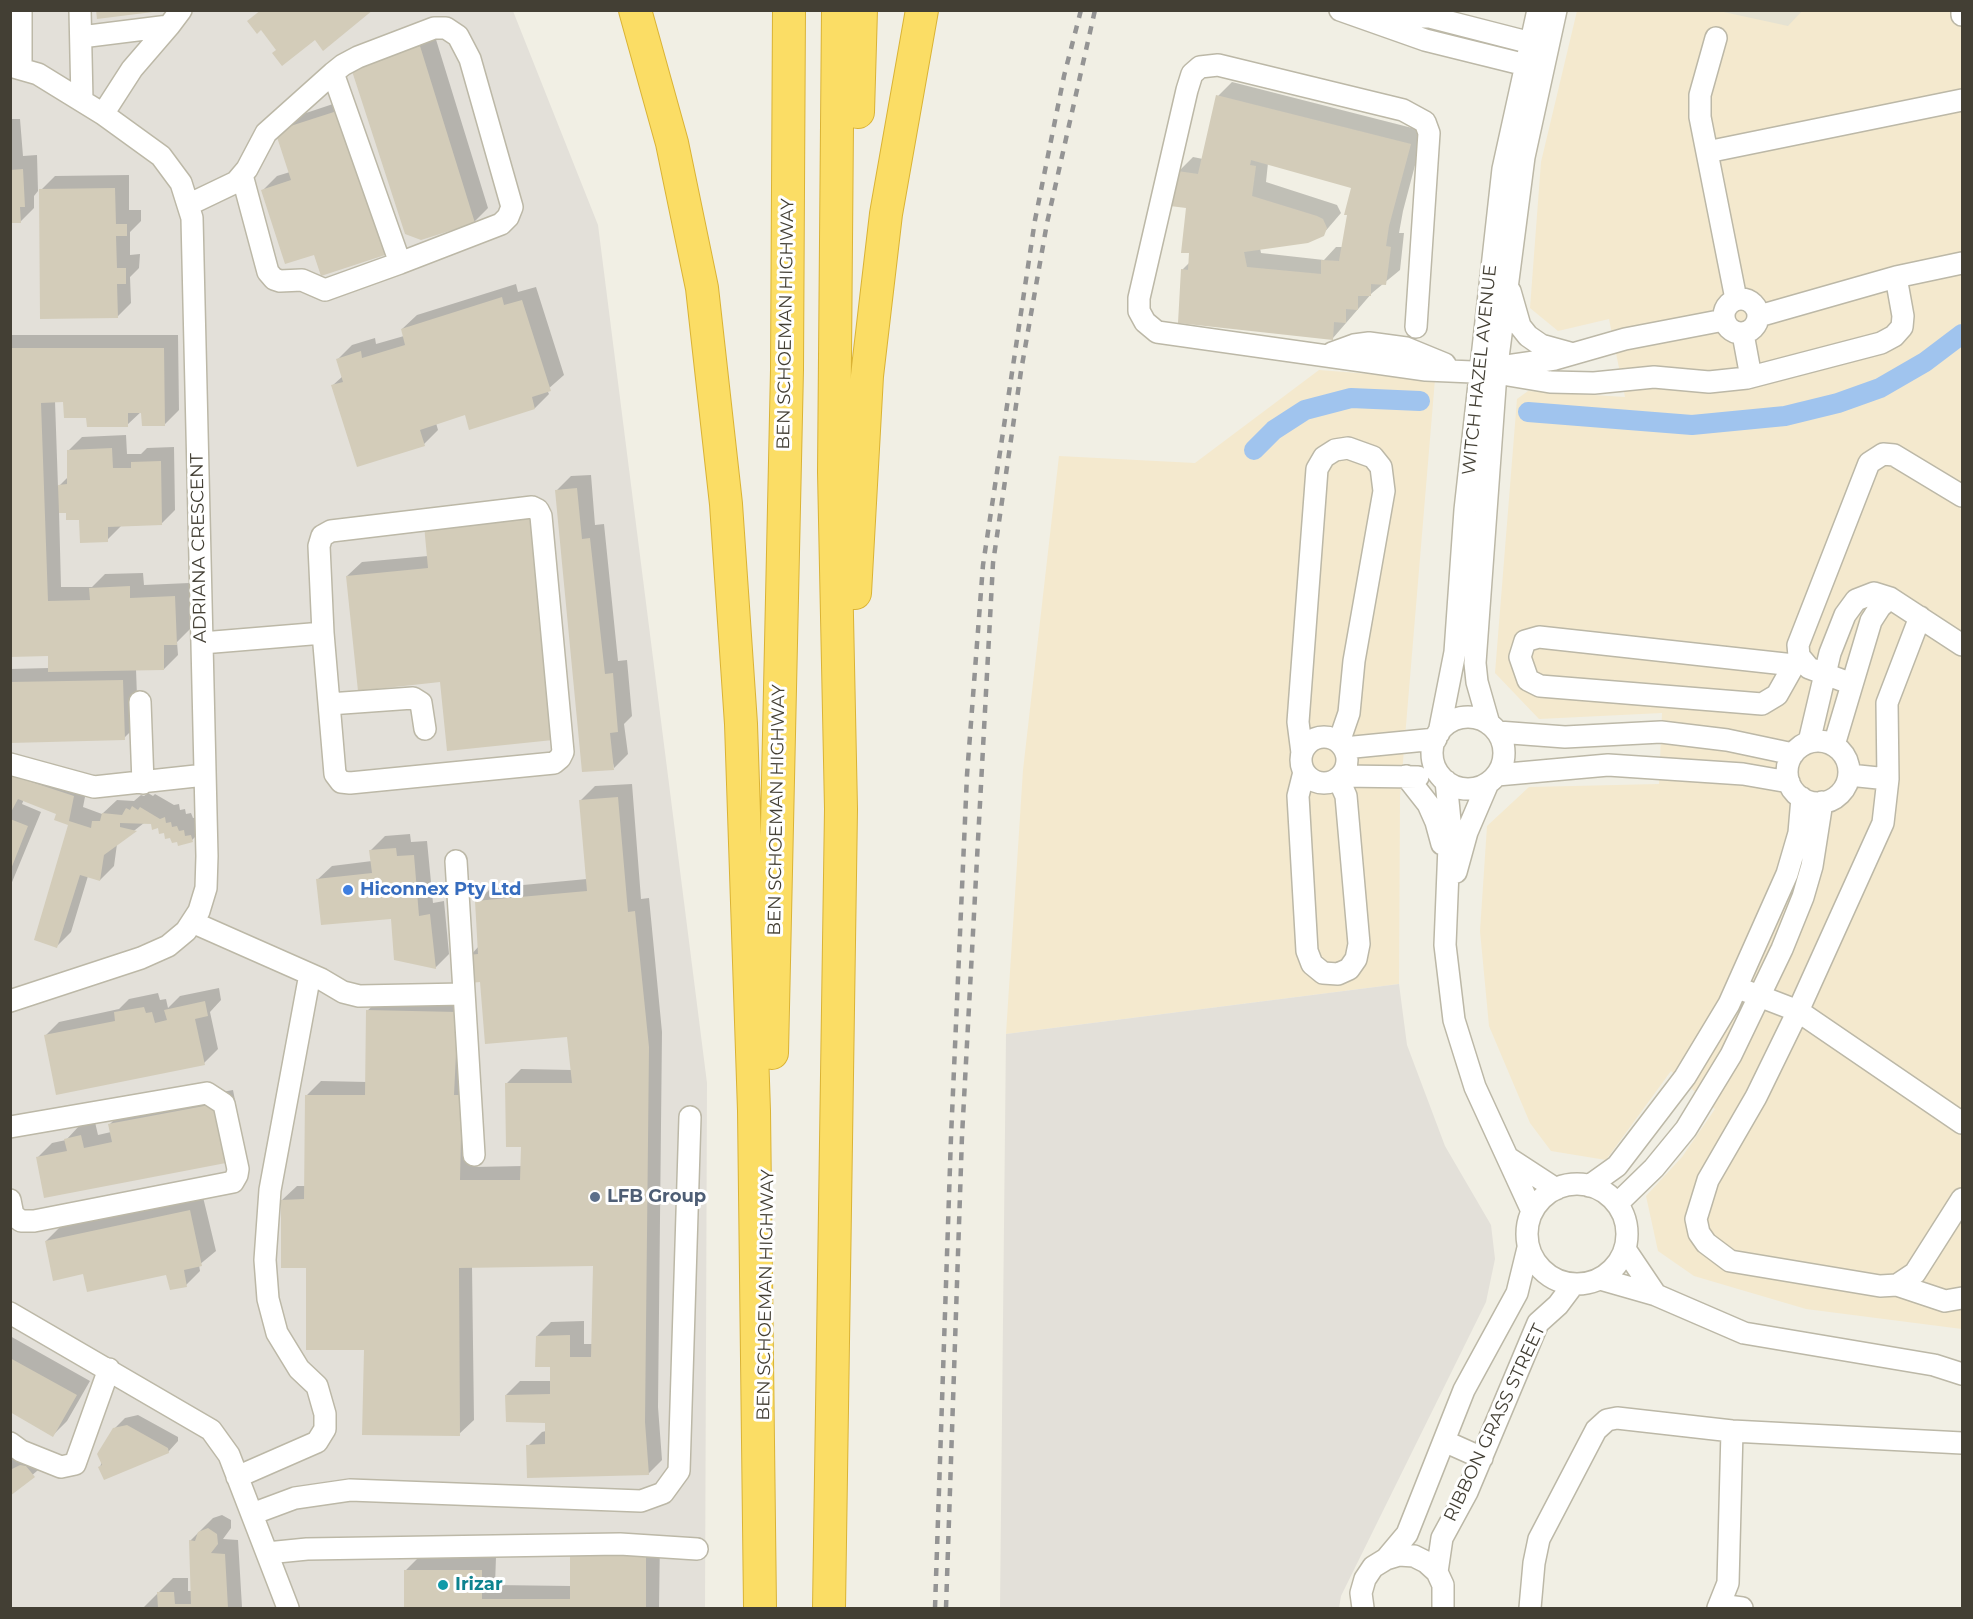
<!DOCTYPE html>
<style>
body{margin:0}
#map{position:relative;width:1973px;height:1619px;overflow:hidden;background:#f1efe4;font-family:Montserrat,sans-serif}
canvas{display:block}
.frame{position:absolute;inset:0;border:12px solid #433f34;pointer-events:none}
</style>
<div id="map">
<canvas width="1973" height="1619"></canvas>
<div class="frame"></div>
</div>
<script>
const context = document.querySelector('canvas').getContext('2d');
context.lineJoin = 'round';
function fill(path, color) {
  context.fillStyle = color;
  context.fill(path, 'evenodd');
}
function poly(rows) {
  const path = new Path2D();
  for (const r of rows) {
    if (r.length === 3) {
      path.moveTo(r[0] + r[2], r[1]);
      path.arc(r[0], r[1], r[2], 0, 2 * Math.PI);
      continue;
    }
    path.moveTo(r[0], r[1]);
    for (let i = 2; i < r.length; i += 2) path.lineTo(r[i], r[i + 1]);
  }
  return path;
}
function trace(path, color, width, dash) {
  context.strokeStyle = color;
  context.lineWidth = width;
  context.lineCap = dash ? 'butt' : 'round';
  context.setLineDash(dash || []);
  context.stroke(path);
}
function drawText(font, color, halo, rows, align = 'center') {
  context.font = font + ' Montserrat,sans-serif';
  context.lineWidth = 6;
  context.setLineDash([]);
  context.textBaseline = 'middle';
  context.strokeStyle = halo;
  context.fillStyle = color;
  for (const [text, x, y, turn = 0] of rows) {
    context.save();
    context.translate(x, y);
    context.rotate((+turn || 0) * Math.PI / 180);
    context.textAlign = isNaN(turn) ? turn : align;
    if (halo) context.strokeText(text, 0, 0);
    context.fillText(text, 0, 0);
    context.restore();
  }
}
fill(poly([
 [1709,11,1807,11,1790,30]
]), '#e5e2d2');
fill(poly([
 [1577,11,1719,11,1788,26,1802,11,1962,11,1962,1329,1806,1309,1694,1276,1658,1251,1646,1196,1682,1157,1715,1109,1671,1071,1606,1160,1551,1151,1530,1123,1489,1026,1480,931,1487,826,1529,787,1659,784,1662,713,1539,719,1495,673,1517,399,1528,391,1625,397,1609,319,1558,331,1530,308,1541,162],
 [1319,370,1435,379,1400,797,1399,984,1006,1034,1023,770,1059,456,1195,463]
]), '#f4e9ce');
fill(poly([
 [11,11,513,11,598,225,707,1083,705,1608,11,1608],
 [1399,984,1407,1045,1445,1146,1491,1225,1495,1259,1486,1302,1341,1596,1339,1608,1000,1608,1006,1034]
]), '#e3e0d9');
fill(poly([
 [434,33,488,208,474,222,352,68],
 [1232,82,1424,131,1403,211,1399,233,1404,233,1400,270,1372,293,1333,338,1182,270,1190,262,1187,207,1179,171,1193,157,1203,159,1218,96],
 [1268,163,1353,187,1343,247,1336,247,1324,260,1261,253,1260,248,1323,234,1341,213,1337,205,1331,203,1266,182],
 [351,98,399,240,385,254,263,190,277,176,290,172,277,132,291,118],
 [10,119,20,119,23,156,37,155,38,191,34,196,34,208,20,222,10,222],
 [129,175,129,210,141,210,141,221,130,232,130,255,140,254,139,268,130,277,131,303,117,317,41,190,55,176],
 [516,284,518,292,536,287,564,375,547,390,549,394,535,408,466,414,436,423,438,430,424,444,333,385,343,376,338,359,352,345,375,338,376,344,404,336,402,329,417,315],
 [10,335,178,335,179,410,165,424,143,410,127,425,88,417,65,401,55,401,58,487,68,477,68,451,82,437,126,435,127,454,141,454,147,448,174,447,175,510,161,524,121,526,107,540,80,518,68,512,59,511,61,587,92,587,105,574,143,573,144,585,189,583,190,629,177,642,178,655,164,669,136,669,138,724,124,738,10,741,10,669,49,668,49,655,10,656],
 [591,475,595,525,604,524,618,661,627,660,632,716,624,724,628,754,614,768,557,490,571,476],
 [545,502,567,724,441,681,347,576,362,562,428,556,440,511],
 [10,756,88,782,83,807,102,814,117,800,134,801,141,795,144,796,148,793,153,796,155,794,174,805,179,804,180,810,185,809,186,814,191,813,193,818,198,817,206,826,192,840,171,836,152,823,144,823,117,844,114,866,100,880,88,876,71,932,57,946,70,824,58,813,24,799,22,804,41,812,10,887],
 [632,784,641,899,649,898,662,1032,658,1407,662,1460,648,1474,528,1446,542,1432,546,1431,546,1421,506,1395,520,1381,552,1381,551,1366,537,1336,551,1322,584,1321,584,1344,592,1344,594,1265,472,1266,474,1420,459,1434,366,1349,308,1266,282,1200,297,1186,306,1186,307,1095,321,1081,367,1082,367,1011,382,997,471,999,476,1081,474,1167,522,1166,523,1145,507,1083,521,1069,572,1070,569,1036,481,981,470,956,479,946,477,902,491,888,587,879,581,800,595,786],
 [410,834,411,842,427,841,433,903,444,901,449,954,435,968,392,917,317,880,332,866,372,861,371,850,385,836],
 [219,988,221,1000,210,1012,218,1049,204,1063,45,1036,59,1022,119,1009,129,999,158,993,160,1000,166,999,168,1008,180,996],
 [233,1090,244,1147,230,1161,38,1157,52,1143,66,1140,80,1125,95,1122,98,1135,111,1132,109,1125,124,1110],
 [203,1197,216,1251,199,1265,200,1271,186,1285,167,1273,84,1273,46,1241,60,1227],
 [10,1336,90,1381,67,1421,53,1435,10,1410],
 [138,1415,178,1437,178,1441,168,1452,100,1467,114,1429,125,1418],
 [10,1443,44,1465,10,1494],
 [222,1515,231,1520,231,1528,223,1539,238,1540,242,1607,268,1608,143,1608,173,1578,188,1578,188,1591,192,1591,190,1541,213,1518],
 [660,1539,659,1608,406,1608,406,1570,420,1556,496,1557,495,1585,571,1586]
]), '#0003');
trace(poly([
 [1528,412,1692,425,1785,416,1838,403,1880,388,1925,362,1962,334],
 [1254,450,1274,430,1305,410,1351,398,1420,401]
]), '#a0c4ee', 20);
fill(poly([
 [96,10,153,10,153,12,97,19],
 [261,10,373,10,323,51,315,40,282,66,272,53,276,50,261,30,257,34,247,21],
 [420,46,475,223,421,240,405,234,351,68],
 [1216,95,1411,144,1389,226,1386,246,1391,247,1386,285,1371,284,1371,296,1358,296,1358,310,1346,309,1346,323,1334,322,1333,340,1178,323,1181,269,1188,270,1189,253,1181,253,1186,208,1170,206,1177,171,1198,174],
 [1251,160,1351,188,1344,215,1347,215,1339,261,1321,260,1321,274,1247,267,1244,252,1308,243,1324,236,1327,228,1323,219,1317,216,1252,196,1256,166,1250,165],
 [337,111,385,255,321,276,314,255,285,264,261,190,291,180,275,131],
 [23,169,25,207,20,207,21,223,10,223,10,170],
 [115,188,116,224,127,224,127,236,116,236,117,268,126,268,126,284,117,284,118,318,40,319,39,189],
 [502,297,504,305,522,300,551,391,532,397,535,409,469,430,465,415,420,430,425,446,357,467,331,385,343,382,336,359,361,351,362,358,405,345,401,329],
 [10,348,164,348,165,426,142,426,141,413,128,413,128,427,87,427,86,418,64,418,63,402,41,403,48,601,90,600,89,588,130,586,130,598,175,596,177,645,164,645,164,670,48,672,48,656,10,657],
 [112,448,113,468,131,468,131,462,161,461,162,525,108,527,108,542,80,543,79,520,66,520,66,513,59,513,58,485,67,484,67,450],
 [577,488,582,539,590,538,605,674,613,673,618,732,610,733,614,770,582,772,555,490],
 [532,515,553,740,447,751,440,682,358,691,346,576,428,568,424,525],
 [123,680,125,740,10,743,10,682],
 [10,775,74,796,69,821,91,828,92,821,100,821,102,813,122,815,126,808,130,810,132,806,138,810,140,807,160,819,165,817,166,823,171,822,172,827,177,826,179,831,184,830,185,836,191,835,193,842,178,846,177,842,172,843,170,838,165,839,164,833,159,834,158,828,152,830,151,824,120,823,120,827,137,831,104,855,100,881,80,875,57,948,34,940,68,825,54,820,56,814,18,799,10,814],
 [618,797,628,912,635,911,649,1047,645,1422,649,1475,527,1478,526,1445,545,1444,545,1423,506,1422,505,1395,550,1394,550,1367,535,1367,536,1336,570,1335,570,1357,591,1357,593,1266,459,1268,460,1436,362,1435,364,1350,306,1350,306,1268,281,1268,281,1200,304,1199,305,1095,365,1095,366,1010,458,1012,454,1095,462,1095,460,1180,520,1180,521,1147,506,1147,505,1083,572,1083,567,1037,485,1044,480,982,470,983,468,955,478,954,475,901,587,891,579,800],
 [10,819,28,826,11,869,10,869],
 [396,848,397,856,414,855,419,916,430,914,436,969,394,960,391,919,321,925,316,879,372,873,369,850],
 [205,1001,208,1016,195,1019,205,1065,56,1095,44,1035,115,1021,114,1012,144,1007,146,1013,152,1012,155,1023,167,1020,164,1010],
 [220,1103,231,1162,44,1198,36,1157,67,1151,64,1139,81,1135,84,1148,112,1142,108,1124],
 [190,1210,202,1266,184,1270,187,1287,170,1290,166,1275,87,1292,83,1274,53,1281,45,1241],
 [10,1358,77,1395,53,1437,10,1412],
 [127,1425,168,1448,169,1453,104,1480,98,1467,102,1465,97,1454,113,1428],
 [20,1465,26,1466,35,1477,10,1496,10,1467,12,1469],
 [208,1528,217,1534,218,1544,211,1553,225,1554,228,1608,158,1608,157,1592,174,1592,175,1604,191,1604,189,1540,195,1541,198,1532],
 [570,1552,646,1552,646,1608,404,1608,404,1570,482,1570,482,1599,570,1599]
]), '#d3ccb9');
const minor = poly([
 [21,10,21,67],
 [80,10,82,101],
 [1340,10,1425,40,1538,68],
 [1962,10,1962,15],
 [1377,16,1430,17,1543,46],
 [81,37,169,26,181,10],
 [1716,38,1700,95,1700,117,1736,299],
 [10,66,38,74,103,114,161,156,181,183,192,218,207,856,206,888,199,911,186,931,168,946,141,958,10,1001],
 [103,114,132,69,169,26],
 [1707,152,1962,100],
 [242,175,268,272,274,279,280,281,302,280,325,290,400,263],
 [188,205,236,182,247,169,266,133,333,73,343,65,358,57,434,28,446,28,458,36,470,59,512,207,508,217,501,224,400,263,333,73],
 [1510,291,1520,326,1528,336,1541,345,1570,353],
 [1741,316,17],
 [1759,316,1896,277,1962,263],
 [1416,327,1429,133,1425,122,1403,110,1218,65,1200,67,1192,74,1187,90,1139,298,1139,311,1145,322,1157,332,1426,370,1496,373,1550,382,1594,383,1654,377,1709,382,1747,378,1881,343,1894,336,1902,327,1903,316,1896,277],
 [1743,334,1751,377],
 [1332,353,1354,345,1369,343,1406,348,1445,364],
 [1500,367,1555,359,1625,339,1724,320],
 [532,507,538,510,541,516,563,752,560,758,554,763,350,783,341,782,335,774,323,633,319,546,322,536,331,531,532,507],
 [1920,617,1887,703,1888,779,1883,823,1798,1011,1756,1097,1708,1180,1696,1219,1699,1233,1706,1243,1730,1261,1880,1286,1897,1285,1915,1273,1962,1199],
 [202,643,323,633],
 [1794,665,1539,637,1525,641,1520,657,1528,680,1540,686,1762,704,1777,695,1799,656],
 [1852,684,1809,668,1799,656,1798,645,1869,463,1883,454,1894,455,1962,496],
 [140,702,143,783],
 [329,704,413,698,421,703,425,729],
 [1468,753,36],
 [1489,724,1477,682,1475,663,1496,373,1524,157,1556,10],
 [1498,732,1565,737,1661,732,1727,740,1793,754],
 [1439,733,1455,652,1465,510,1503,169,1538,10],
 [1324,760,23],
 [1818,772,31],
 [1809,742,1830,653,1845,615,1856,600,1874,593,1890,598,1962,645],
 [1834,745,1871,621,1880,607,1890,598],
 [1344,748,1436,739],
 [1302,753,1298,722,1317,469,1324,457,1335,450,1348,448,1373,457,1381,467,1384,491,1354,661,1349,713,1339,742],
 [10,764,94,787,205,775],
 [1304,772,1298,796,1307,951,1312,964,1323,973,1338,974,1349,969,1356,959,1359,944,1346,796,1338,778],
 [1497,775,1608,765,1743,774,1789,782],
 [1849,775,1888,779],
 [1341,776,1418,777],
 [1406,776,1428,804,1436,822,1442,844],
 [1446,781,1450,821,1445,945,1454,1020,1475,1087,1532,1211],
 [456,861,474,1155],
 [1456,872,1467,832,1488,783],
 [192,922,321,979,343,992,359,996,464,994],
 [1746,991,1798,1011,1962,1123],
 [10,1127,207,1093,224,1104,238,1169,237,1175,233,1182,34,1221,21,1221,13,1215,10,1200],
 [1510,1159,1556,1189],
 [1577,1234,50],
 [1589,1186,1617,1166,1685,1077,1729,1004,1787,874,1799,833,1802,798],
 [1617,1204,1654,1168,1686,1129,1731,1055,1782,949,1803,897,1812,866,1822,802],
 [1625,1249,1656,1295],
 [1600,1279,1656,1295,1744,1333,1934,1365,1962,1374],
 [1897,1285,1945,1301,1962,1298],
 [10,1313,211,1430,229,1455,288,1608],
 [1444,1441,1482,1458],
 [10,1443,21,1451,61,1467,75,1464,109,1369],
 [237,1477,317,1442,325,1429,325,1414,317,1386,299,1369,277,1333,268,1299,265,1260,270,1190,310,974],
 [252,1514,295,1498,350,1490,641,1501,663,1493,679,1471,690,1117],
 [267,1553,307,1549,620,1544,697,1549],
 [1386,1559,1407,1534,1464,1390,1517,1293,1528,1248],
 [1437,1572,1442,1538,1467,1492,1538,1323,1558,1305,1573,1285],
 [1720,1605,1742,1608],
 [1363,1608,1361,1593,1365,1579,1373,1567,1386,1559,1399,1555,1414,1556,1426,1562,1437,1572,1443,1585,1443,1608],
 [1530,1608,1534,1563,1539,1539,1596,1430,1607,1420,1617,1418,1732,1431,1962,1443],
 [1718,1608,1728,1583,1732,1431]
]);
const highway = poly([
 [635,10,672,143,702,288,726,504,741,724,754,1111,760,1606],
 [858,112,861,10],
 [855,593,867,376,886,214,922,10],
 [772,1053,787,370,789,10],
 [829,1608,841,809,834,472,838,10]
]);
trace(minor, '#bcb8a7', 24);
trace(highway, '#dab335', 34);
trace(minor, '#fff', 21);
trace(highway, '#fbdd65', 32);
trace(poly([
 [935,1608,951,1137,967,775,983,565,1035,220,1064,76,1081,10],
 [946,1608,962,1136,993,563,1021,371,1047,223,1095,10]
]), '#949494', 4.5, [8, 8]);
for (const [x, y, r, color] of [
 [348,890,6,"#3f7fe0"],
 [595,1197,6,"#5c6f8a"],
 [443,1585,6,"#0f9aa8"]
]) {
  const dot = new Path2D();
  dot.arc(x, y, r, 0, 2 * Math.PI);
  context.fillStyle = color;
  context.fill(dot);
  trace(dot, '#fff', 2);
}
drawText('18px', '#433f34', '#fff', [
 ["BEN SCHOEMAN HIGHWAY",786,324,-89],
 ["WITCH HAZEL AVENUE",1480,370,-84],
 ["ADRIANA CRESCENT",199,548,-91],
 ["BEN SCHOEMAN HIGHWAY",777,810,-89],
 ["BEN SCHOEMAN HIGHWAY",766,1295,-89],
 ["RIBBON GRASS STREET",1495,1423,-65]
]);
drawText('bold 18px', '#366cbe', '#fff', [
 ["Hiconnex Pty Ltd",360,890]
], 'left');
drawText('bold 18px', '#4e5e75', '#fff', [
 ["LFB Group",607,1197]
], 'left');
drawText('bold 18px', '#0d838f', '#fff', [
 ["Irizar",455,1585]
], 'left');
</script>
